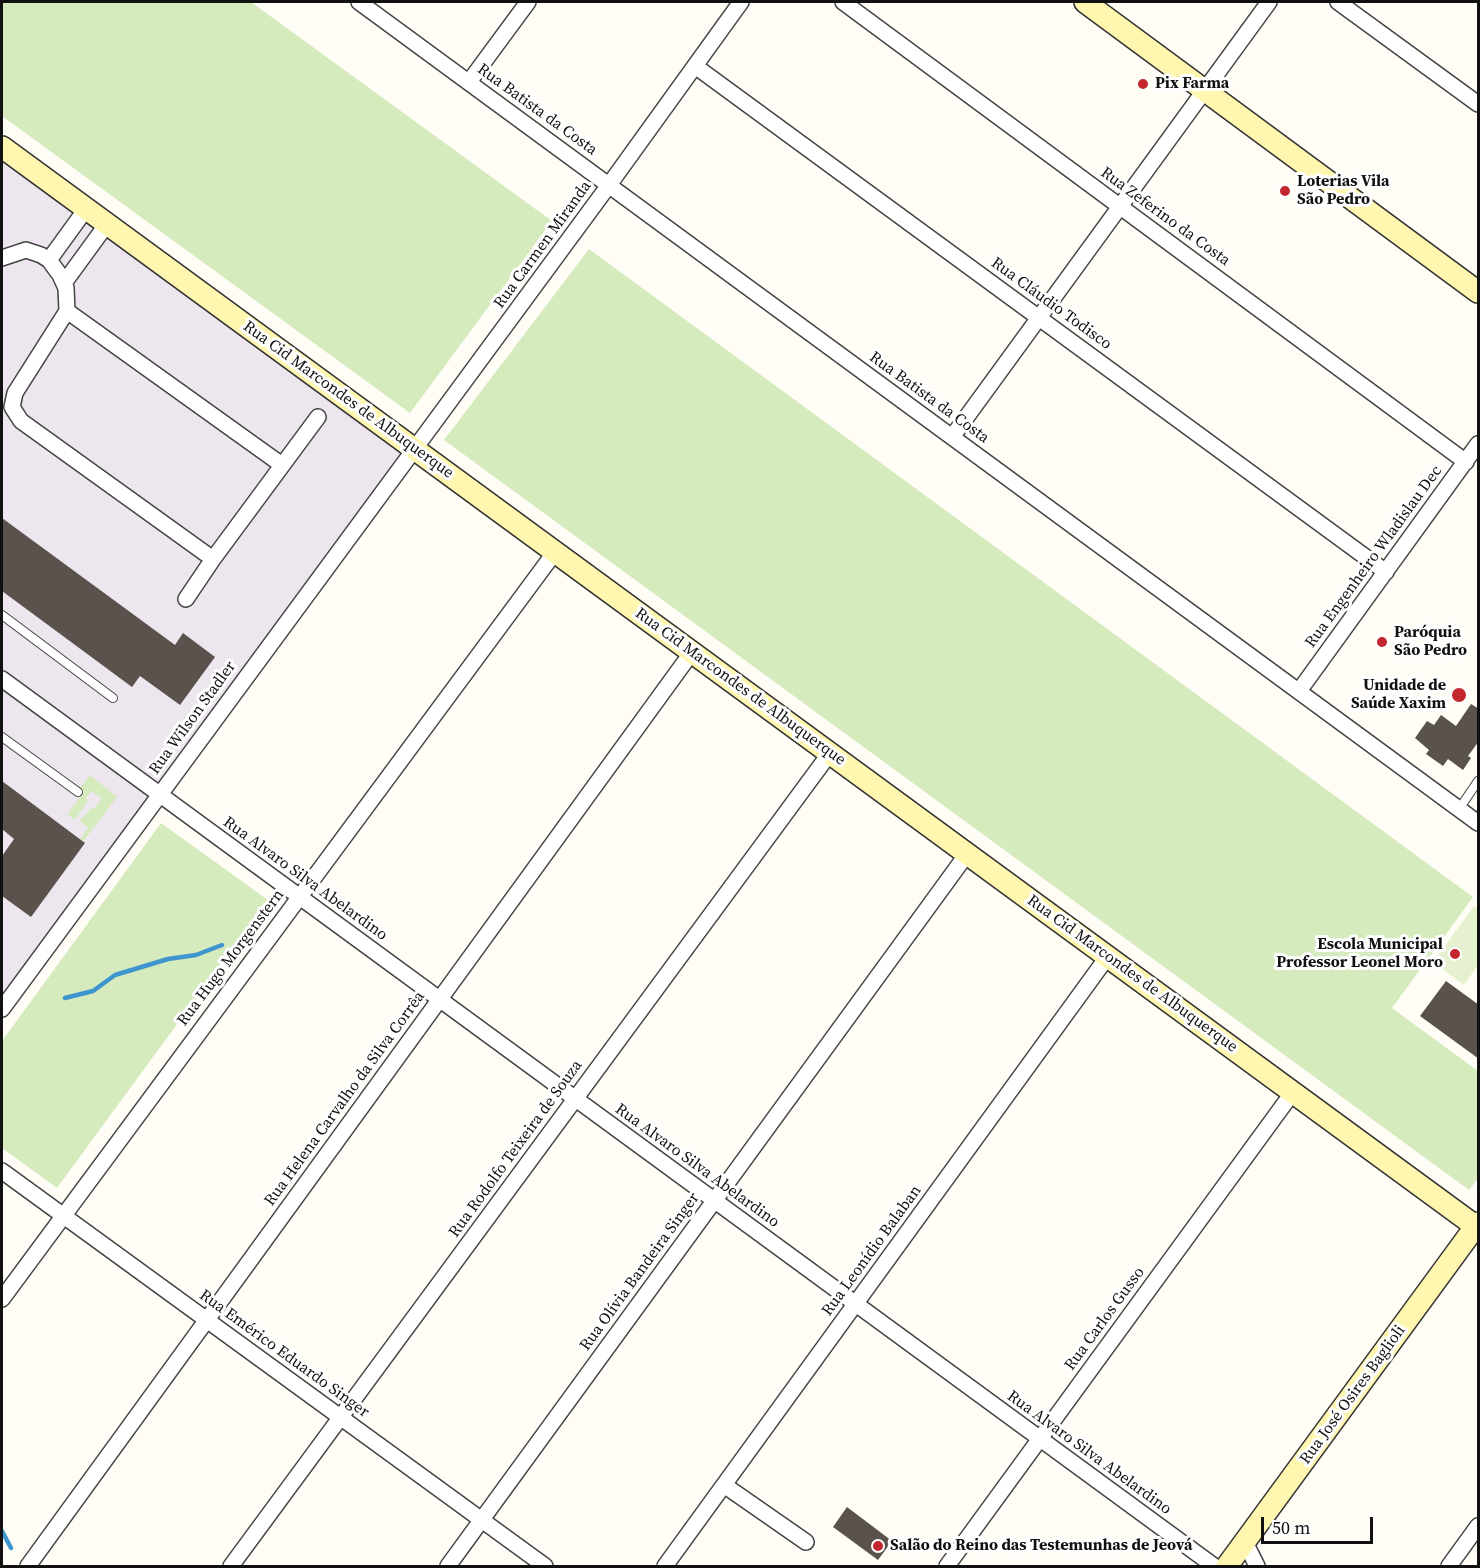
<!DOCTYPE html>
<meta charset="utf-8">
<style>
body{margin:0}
#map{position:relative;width:1480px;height:1568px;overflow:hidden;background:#fffdf5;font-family:"Source Serif 4",serif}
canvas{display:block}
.frame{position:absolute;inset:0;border:3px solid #111;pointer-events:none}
.scale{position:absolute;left:1261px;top:1517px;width:112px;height:27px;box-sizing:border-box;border:3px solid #111;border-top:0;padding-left:8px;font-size:18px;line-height:21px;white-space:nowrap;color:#111;-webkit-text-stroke:4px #fff;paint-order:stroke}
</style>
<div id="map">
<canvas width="1480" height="1568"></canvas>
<div class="frame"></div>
<div class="scale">50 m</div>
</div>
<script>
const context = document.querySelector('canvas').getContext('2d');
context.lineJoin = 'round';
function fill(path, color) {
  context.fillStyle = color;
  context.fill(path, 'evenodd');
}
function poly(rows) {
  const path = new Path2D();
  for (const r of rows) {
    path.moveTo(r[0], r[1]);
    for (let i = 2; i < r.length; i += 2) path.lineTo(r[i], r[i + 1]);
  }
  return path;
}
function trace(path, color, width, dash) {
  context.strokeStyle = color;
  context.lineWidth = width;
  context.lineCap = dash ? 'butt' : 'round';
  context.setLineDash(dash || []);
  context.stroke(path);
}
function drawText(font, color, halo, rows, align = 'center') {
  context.font = font + ' "Source Serif 4",serif';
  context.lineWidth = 6;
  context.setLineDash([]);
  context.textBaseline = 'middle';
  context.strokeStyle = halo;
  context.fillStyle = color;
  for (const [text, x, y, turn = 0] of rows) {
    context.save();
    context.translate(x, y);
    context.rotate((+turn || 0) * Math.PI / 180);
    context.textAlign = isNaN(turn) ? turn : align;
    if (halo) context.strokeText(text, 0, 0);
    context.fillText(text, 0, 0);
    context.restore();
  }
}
fill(poly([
 [2,147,414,449,2,1009]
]), '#eee6ef');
fill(poly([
 [2,2,251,2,552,221,410,413,2,116],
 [589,249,1473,897,1392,1008,1478,1071,1478,1178,1469,1190,444,440],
 [90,775,117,797,82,843,79,841,88,828,80,821,92,807,94,809,102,799,92,791,86,797,88,800,75,820,67,814,84,792,80,788],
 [161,823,268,900,57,1188,2,1148,2,1041]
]), '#d5ebbd');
fill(poly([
 [1474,906,1478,909,1478,965,1464,985,1433,962]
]), '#e6f2cf');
trace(poly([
 [65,998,93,991,115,975,168,959,196,955,222,945],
 [2,1531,11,1548]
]), '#3f96cf', 4.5);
fill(poly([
 [2,518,175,645,183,633,215,657,180,705,140,676,132,687,2,591],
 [1471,704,1479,709,1479,741,1468,756,1471,758,1463,770,1448,759,1443,766,1426,754,1429,750,1415,738,1427,721,1434,725,1441,715,1456,726],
 [2,781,85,843,31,917,2,896,2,856,14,839,2,829],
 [1446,981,1479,1005,1479,1059,1420,1016],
 [847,1507,892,1541,878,1560,833,1527]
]), '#5a524d');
const lane = poly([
 [2,615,113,698],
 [2,737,78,792],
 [1459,809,1478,781]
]);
const street = poly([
 [359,2,1478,823],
 [843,2,1466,462],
 [1338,2,1478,104],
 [695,66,1386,572],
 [469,82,528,2],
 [2,258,26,250,41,255,49,260,60,275,66,288,67,311,15,393,12,407,21,421,213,559],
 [49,260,86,209],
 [64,283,107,224],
 [67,311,282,465],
 [952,437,1269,2],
 [186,599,213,559,318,417],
 [2,679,1214,1566],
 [1299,691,1478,444],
 [2,1009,609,185,741,2],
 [2,1171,545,1566],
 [2,1299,555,552],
 [724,1485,806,1542],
 [1245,1542,1257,1566],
 [28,1566,692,652],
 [231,1566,830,753],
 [448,1566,967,854],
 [665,1566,1108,956],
 [947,1566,1293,1092],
 [1449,1566,1478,1526]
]);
const secondary = poly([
 [1085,2,1478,292],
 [2,147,1478,1228],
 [1227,1566,1478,1223]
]);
trace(lane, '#444', 10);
trace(street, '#444', 18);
trace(secondary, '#333', 24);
trace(lane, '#fff', 8);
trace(street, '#fff', 15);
trace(secondary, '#fff6b0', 21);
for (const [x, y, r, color] of [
 [1143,84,6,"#c4262e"],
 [1285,191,6,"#c4262e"],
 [1382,642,6,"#c4262e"],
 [1459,695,8,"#c4262e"],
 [1455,954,6,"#c4262e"],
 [878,1546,6,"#c4262e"]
]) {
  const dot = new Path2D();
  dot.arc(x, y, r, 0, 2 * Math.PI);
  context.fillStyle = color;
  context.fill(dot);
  trace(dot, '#fff', 2);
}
drawText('bold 16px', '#111', '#fff', [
 ["Pix Farma",1155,84],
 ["Loterias Vila",1297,182],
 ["São Pedro",1297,200],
 ["Paróquia",1394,633],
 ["São Pedro",1394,651],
 ["Unidade de",1446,686,"right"],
 ["Saúde Xaxim",1446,704,"right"],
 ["Escola Municipal",1443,945,"right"],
 ["Professor Leonel Moro",1443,963,"right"],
 ["Salão do Reino das Testemunhas de Jeová",890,1546]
], 'left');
drawText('16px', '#111', '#fff', [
 ["Rua Batista da Costa",537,110,36],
 ["Rua Zeferino da Costa",1165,217,36],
 ["Rua Carmen Miranda",543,245,-54],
 ["Rua Cláudio Todisco",1051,304,36],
 ["Rua Batista da Costa",929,398,36],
 ["Rua Cid Marcondes de Albuquerque",348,400,36],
 ["Rua Engenheiro Wladislau Dec",1374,557,-54],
 ["Rua Cid Marcondes de Albuquerque",740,687,36],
 ["Rua Wilson Stadler",193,718,-54],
 ["Rua Alvaro Silva Abelardino",305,879,36],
 ["Rua Hugo Morgenstern",231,958,-53],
 ["Rua Cid Marcondes de Albuquerque",1132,974,36],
 ["Rua Helena Carvalho da Silva Corrêa",345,1099,-54],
 ["Rua Rodolfo Teixeira de Souza",516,1149,-54],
 ["Rua Alvaro Silva Abelardino",697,1166,36],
 ["Rua Leonídio Balaban",872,1251,-54],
 ["Rua Olívia Bandeira Singer",640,1272,-54],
 ["Rua Carlos Gusso",1105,1319,-54],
 ["Rua Emérico Eduardo Singer",284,1354,36],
 ["Rua José Osires Baglioli",1353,1395,-54],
 ["Rua Alvaro Silva Abelardino",1089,1453,36]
]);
</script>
